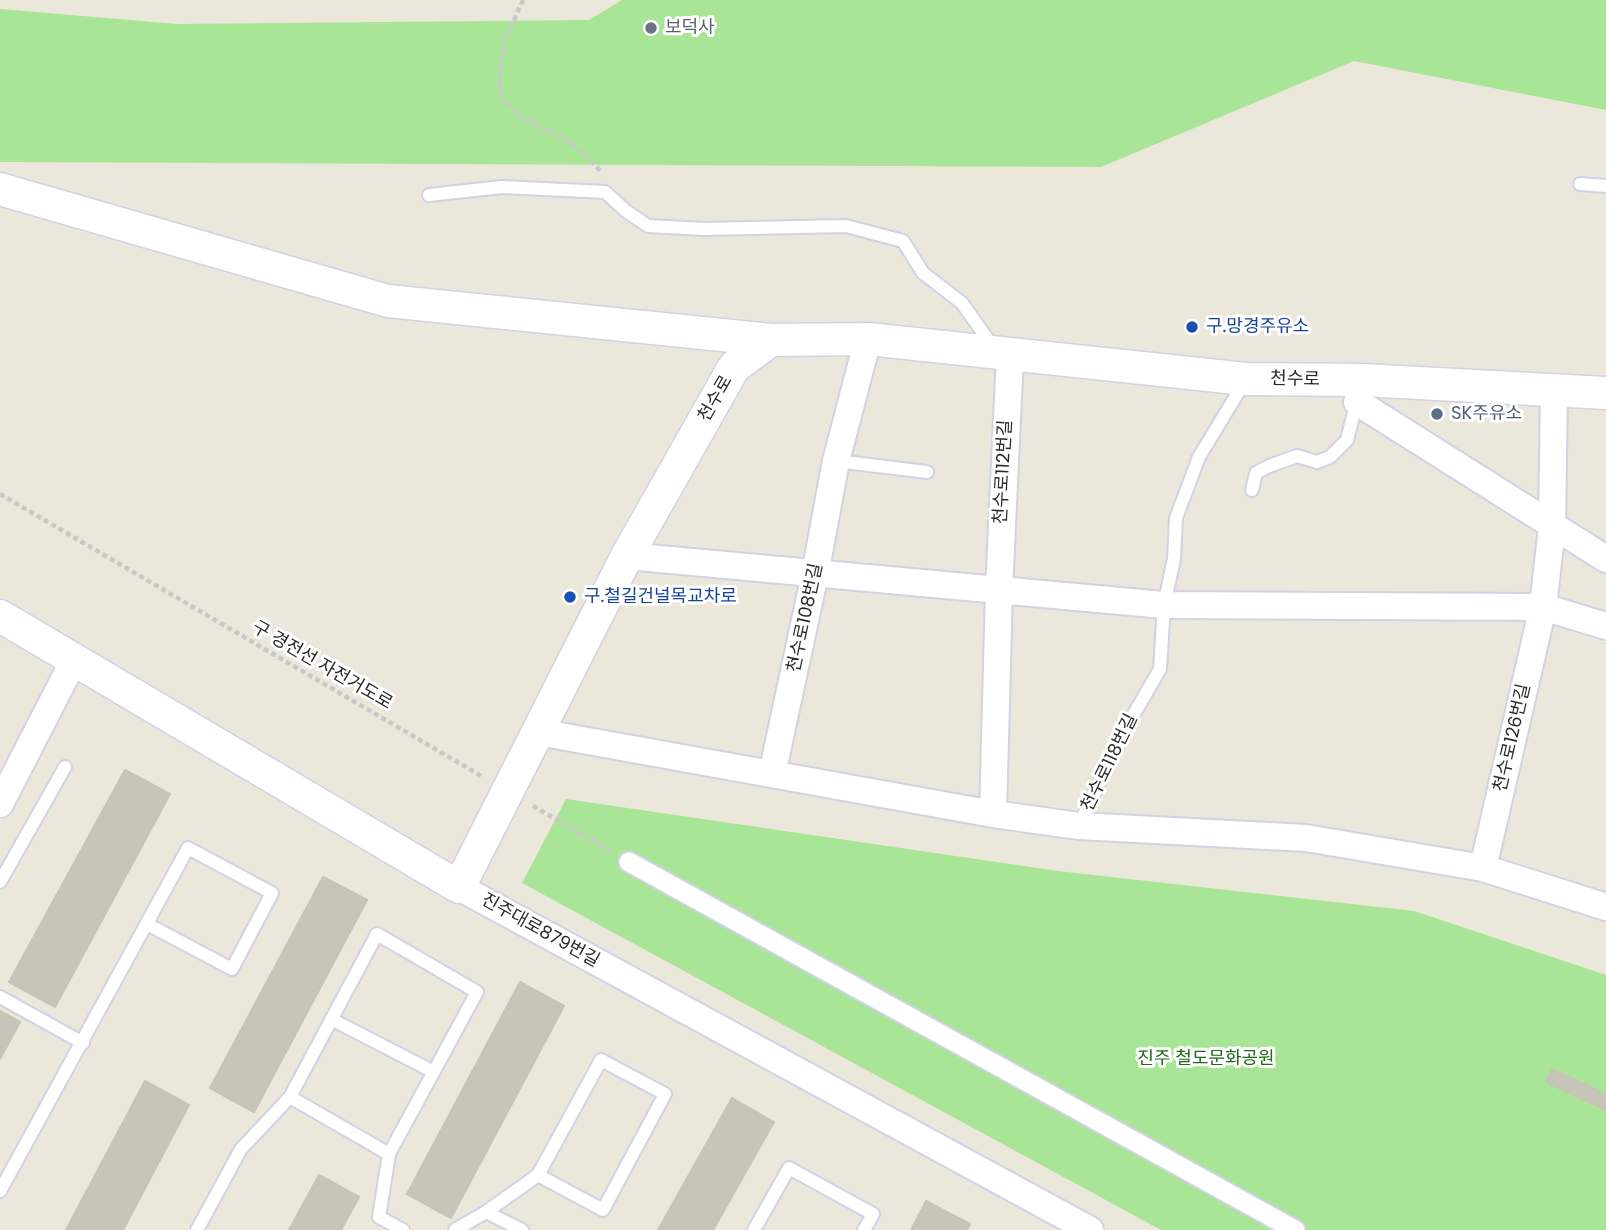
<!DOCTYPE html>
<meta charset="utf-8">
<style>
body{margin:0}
canvas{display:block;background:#ece7db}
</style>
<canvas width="1606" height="1230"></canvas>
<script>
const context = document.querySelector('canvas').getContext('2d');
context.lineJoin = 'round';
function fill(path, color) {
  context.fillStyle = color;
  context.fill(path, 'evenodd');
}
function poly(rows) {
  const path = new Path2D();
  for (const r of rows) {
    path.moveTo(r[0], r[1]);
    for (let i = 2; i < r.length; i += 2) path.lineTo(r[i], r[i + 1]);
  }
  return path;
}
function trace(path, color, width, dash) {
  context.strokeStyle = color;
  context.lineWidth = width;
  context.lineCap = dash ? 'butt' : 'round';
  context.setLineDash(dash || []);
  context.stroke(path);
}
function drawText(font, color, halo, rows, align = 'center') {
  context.font = font + ' Poppins,"Noto Sans KR",sans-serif';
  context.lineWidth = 6;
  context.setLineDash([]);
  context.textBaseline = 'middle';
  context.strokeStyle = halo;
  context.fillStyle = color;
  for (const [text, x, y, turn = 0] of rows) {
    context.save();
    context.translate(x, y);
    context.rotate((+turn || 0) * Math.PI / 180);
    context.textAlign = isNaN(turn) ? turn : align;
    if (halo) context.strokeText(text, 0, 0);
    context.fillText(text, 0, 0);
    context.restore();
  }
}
fill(poly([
 [622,0,1606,0,1606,110,1354,61,1101,167,0,162,0,9,177,24,589,20],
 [566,799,1058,871,1414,911,1606,975,1606,1230,1161,1230,522,883]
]), '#a8e596');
const building = poly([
 [125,770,170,794,55,1007,9,982,125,770],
 [323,877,367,900,254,1112,210,1088,323,877],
 [520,982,564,1006,451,1218,407,1194,520,982],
 [0,1011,20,1022,0,1059,0,1011],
 [1552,1069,1606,1094,1606,1110,1546,1082,1552,1069],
 [145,1081,189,1105,123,1230,66,1230,145,1081],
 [732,1098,774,1122,713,1230,658,1230,732,1098],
 [319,1175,359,1197,341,1230,289,1230,319,1175],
 [926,1201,970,1224,967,1230,911,1230,926,1201]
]);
fill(building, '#c7c5ba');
trace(building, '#c8c3b5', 2);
const service = poly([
 [1580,184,1606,186],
 [429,195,502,187,605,192,626,211,648,226,704,229,846,226,903,241,923,273,962,303,993,347],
 [836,461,927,472],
 [1252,490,1256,473,1269,466,1297,456,1317,462,1330,457,1347,440,1357,401],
 [1079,825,1127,726,1160,669,1164,605,1174,559,1176,518,1199,457,1245,381],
 [0,882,65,767],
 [0,997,83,1043],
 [331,1019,432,1071],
 [601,1060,665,1094,603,1210,538,1175,601,1060],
 [290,1097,389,1154],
 [0,1191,188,848,272,893,232,969,147,924],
 [486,1212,538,1175],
 [197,1230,241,1149,290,1097,377,934,477,992,389,1154,379,1217,403,1230],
 [455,1230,486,1212,522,1230],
 [754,1230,789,1168,873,1214,864,1230]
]);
const pedestrian = poly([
 [629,862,1295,1230]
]);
const minor = poly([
 [1357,402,1606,559],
 [627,556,999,590,1010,355],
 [538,732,993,814,1079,826,1306,838,1483,868,1606,907],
 [772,774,815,574,836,461,868,339],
 [0,804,74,660],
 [993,814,999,590,1164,605,1543,607,1606,626],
 [1483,868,1543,607,1552,527,1554,390],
 [459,887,1090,1230]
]);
const tertiary = poly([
 [0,189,388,301,771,340],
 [0,616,459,887,627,556,734,367,771,340,868,339,1246,379,1363,380,1606,393]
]);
trace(service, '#d1d2e3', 16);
trace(pedestrian, '#d1d2e3', 23);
trace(minor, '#d1d2e3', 30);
trace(tertiary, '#d1d2e3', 35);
trace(poly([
 [523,0,504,42,499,78,502,98,522,118,560,136,585,154,602,173],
 [0,494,483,777],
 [533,806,611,851]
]), '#c8c8c8', 4.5, [5, 3.5]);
trace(service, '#fff', 12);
trace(pedestrian, '#fff', 19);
trace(minor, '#fff', 26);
trace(tertiary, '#fff', 32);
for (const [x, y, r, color] of [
 [651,28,7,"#6b7280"],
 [1192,327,7,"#1a4fb4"],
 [1437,414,7,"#5c6f8a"],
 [570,597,7,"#1a4fb4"]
]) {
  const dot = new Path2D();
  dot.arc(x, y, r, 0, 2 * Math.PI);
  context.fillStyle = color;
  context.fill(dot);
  trace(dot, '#fff', 2.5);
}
drawText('18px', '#5b616d', '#fff', [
 ["보덕사",665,28]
], 'left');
drawText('18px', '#164399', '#fff', [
 ["구.망경주유소",1206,327],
 ["구.철길건널목교차로",584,597]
], 'left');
drawText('18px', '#2a2a2a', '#fff', [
 ["천수로",1295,380,1],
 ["천수로",716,399,-60],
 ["천수로112번길",1004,472,-87],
 ["천수로108번길",806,618,-78],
 ["구 경전선 자전거도로",322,666,30],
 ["천수로126번길",1513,738,-77],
 ["천수로118번길",1110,763,-64],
 ["진주대로879번길",540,931,29]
]);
drawText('18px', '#4e5e75', '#fff', [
 ["SK주유소",1451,414]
], 'left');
drawText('18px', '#1f6918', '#fff', [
 ["진주 철도문화공원",1206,1059]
]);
</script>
